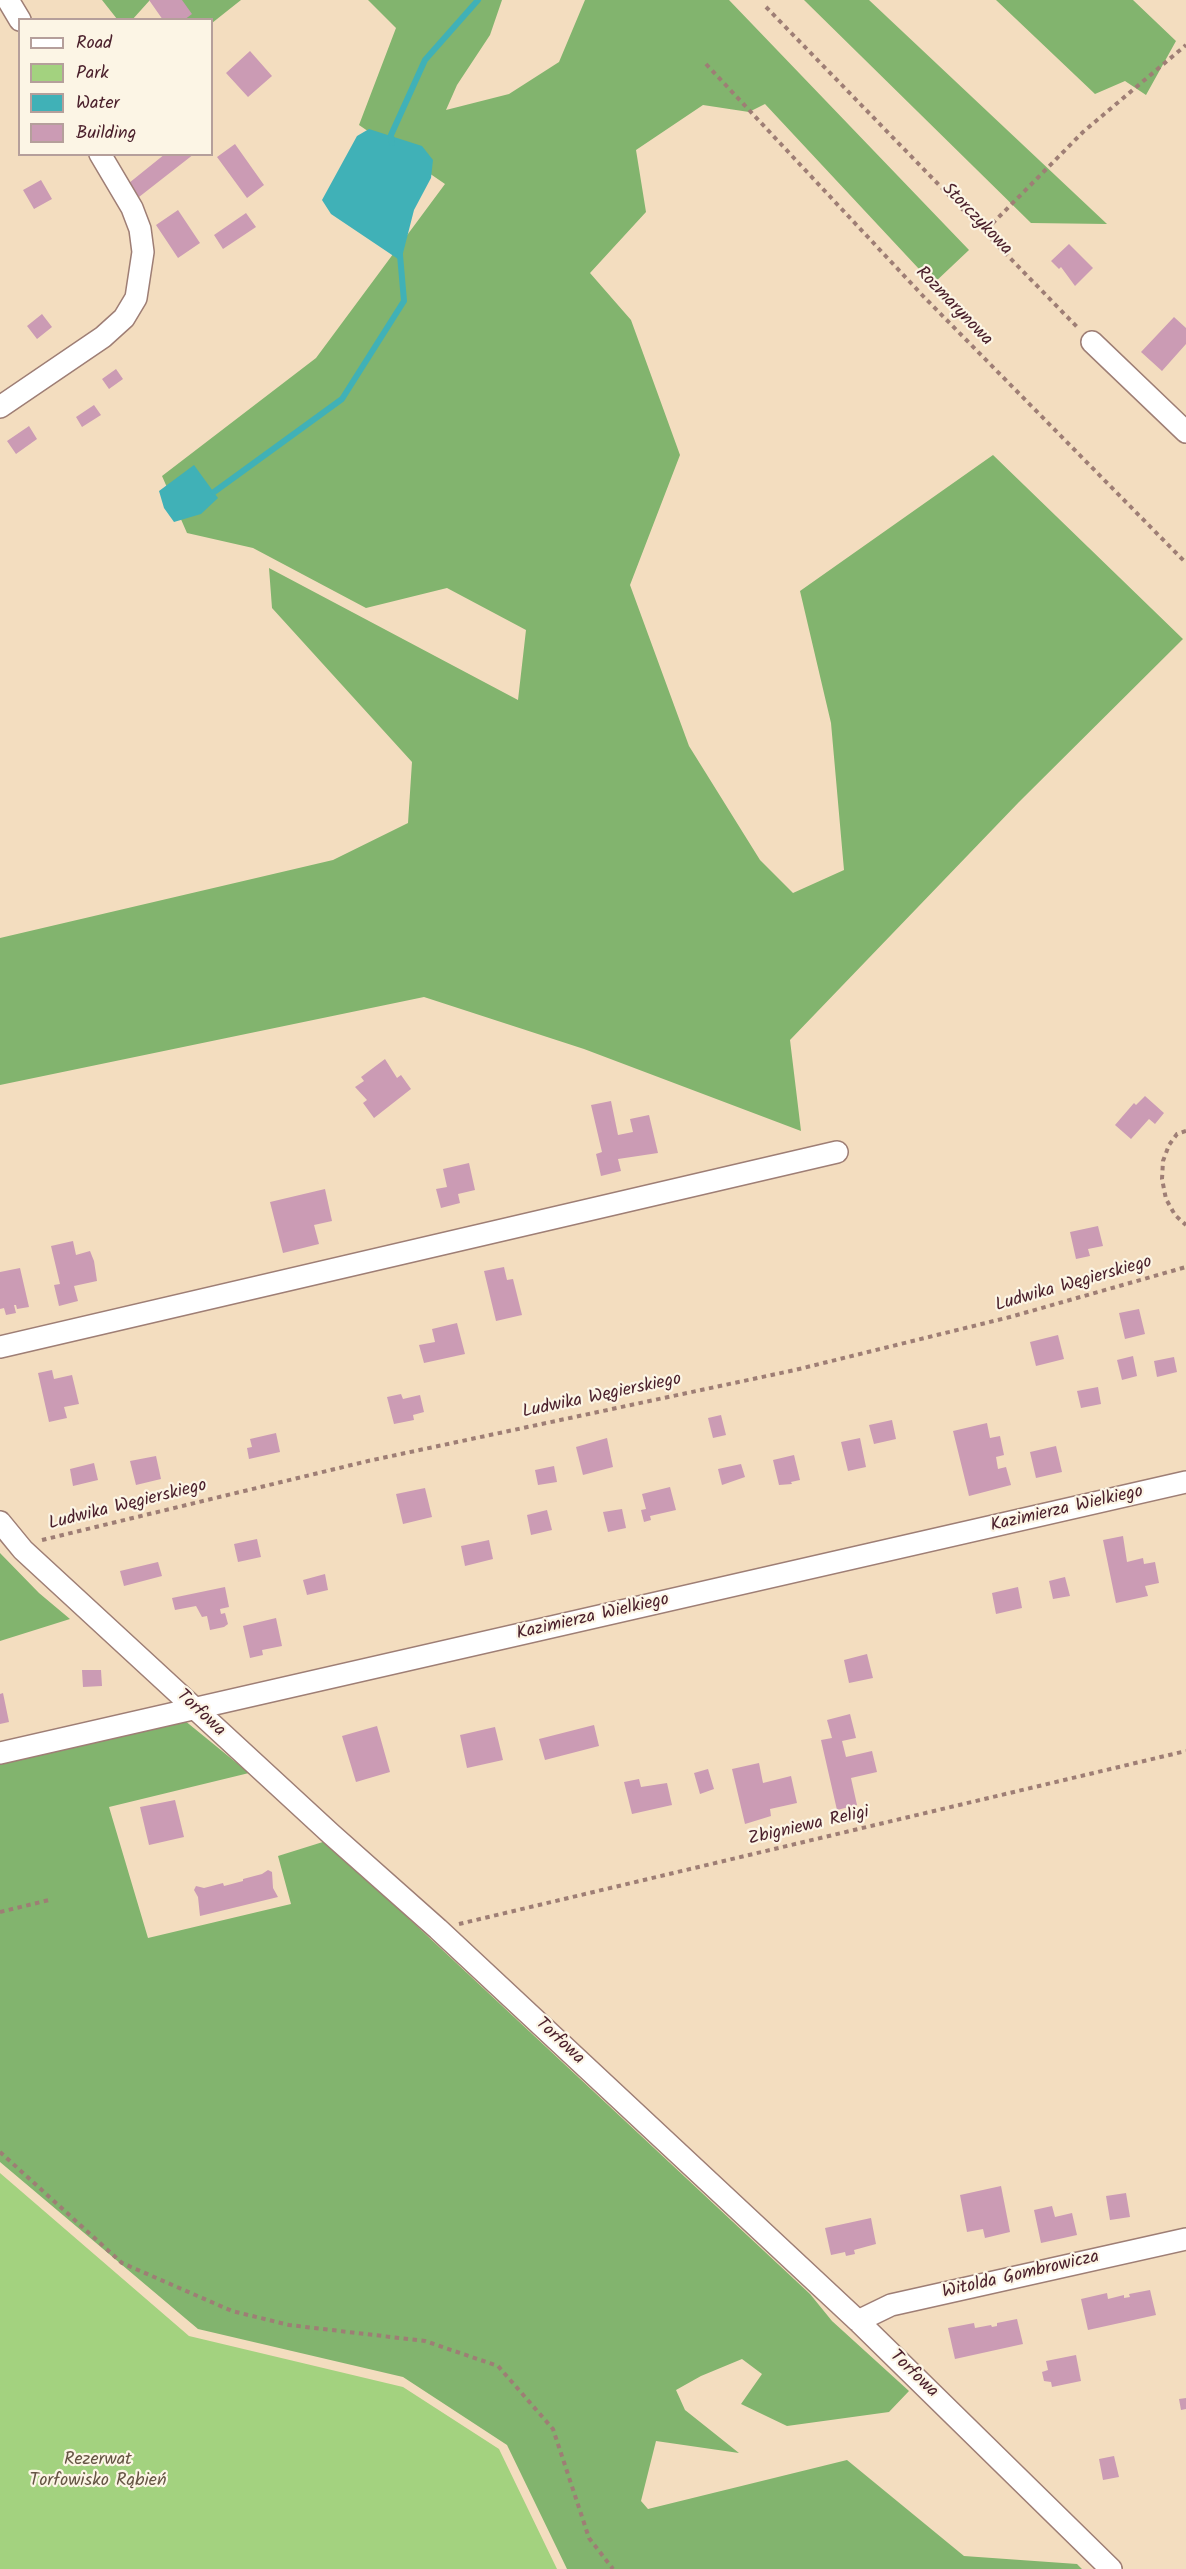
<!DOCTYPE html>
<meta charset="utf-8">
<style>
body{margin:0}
#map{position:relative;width:1186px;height:2569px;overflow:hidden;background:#f3ddbf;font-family:Kalam,sans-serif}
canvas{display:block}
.legend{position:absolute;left:18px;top:18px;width:195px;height:138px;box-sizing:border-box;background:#fcf5e5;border:2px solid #b59f9b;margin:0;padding:8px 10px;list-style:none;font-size:18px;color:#4a1f2b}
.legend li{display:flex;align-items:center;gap:12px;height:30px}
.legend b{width:30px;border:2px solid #b59f9b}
</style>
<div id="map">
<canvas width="1186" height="2569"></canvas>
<ul class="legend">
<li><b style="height:8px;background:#fff"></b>Road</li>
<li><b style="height:16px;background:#a3d27f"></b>Park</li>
<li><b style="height:16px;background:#40b1b7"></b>Water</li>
<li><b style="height:16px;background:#cb9bb4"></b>Building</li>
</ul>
</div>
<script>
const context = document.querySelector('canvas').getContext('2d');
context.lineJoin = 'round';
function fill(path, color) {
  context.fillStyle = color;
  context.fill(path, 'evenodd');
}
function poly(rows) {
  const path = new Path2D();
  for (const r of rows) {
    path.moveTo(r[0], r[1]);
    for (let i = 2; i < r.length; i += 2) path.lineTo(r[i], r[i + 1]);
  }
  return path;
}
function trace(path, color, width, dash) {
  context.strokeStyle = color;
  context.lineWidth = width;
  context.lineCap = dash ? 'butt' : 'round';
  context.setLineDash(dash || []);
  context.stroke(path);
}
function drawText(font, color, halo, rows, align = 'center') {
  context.font = font + ' Kalam,sans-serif';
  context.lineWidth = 4.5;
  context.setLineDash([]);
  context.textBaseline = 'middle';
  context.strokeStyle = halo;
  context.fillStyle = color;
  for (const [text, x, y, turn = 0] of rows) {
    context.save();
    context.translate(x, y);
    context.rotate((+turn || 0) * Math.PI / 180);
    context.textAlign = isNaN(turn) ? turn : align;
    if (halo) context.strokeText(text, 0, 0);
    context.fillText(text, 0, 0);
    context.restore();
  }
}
fill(poly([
 [0,2173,189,2336,403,2387,499,2449,557,2569,0,2569]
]), '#a3d27f');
fill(poly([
 [102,0,150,0,132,20,117,19],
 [180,0,241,0,212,23,212,20,181,19],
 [368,0,502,0,490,35,457,85,446,110,509,94,559,62,585,0,729,0,969,250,933,284,765,104,749,112,703,105,636,150,646,212,590,273,631,320,680,455,630,585,689,746,760,860,793,893,844,870,831,723,800,591,993,455,1183,639,1019,802,790,1040,801,1131,584,1049,424,997,0,1085,0,938,333,860,408,823,412,762,272,608,269,568,518,700,526,630,447,588,366,608,253,548,187,533,162,476,316,358,445,184,359,125,396,28],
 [804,0,869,0,1107,224,1031,223],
 [996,0,1133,0,1176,41,1146,95,1125,81,1095,94],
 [0,1553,39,1593,70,1619,0,1641],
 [184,1720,249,1773,109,1807,148,1938,291,1904,278,1856,326,1841,810,2294,832,2321,909,2391,889,2412,787,2426,741,2404,762,2374,742,2359,701,2376,676,2390,685,2410,739,2453,656,2441,641,2501,648,2509,847,2460,964,2556,1077,2564,1082,2569,567,2569,507,2445,403,2377,198,2329,0,2162,0,1760]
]), '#82b46e');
fill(poly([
 [369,129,422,146,433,160,431,178,414,210,401,261,331,214,322,200,357,136],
 [194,465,218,498,201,514,174,522,164,508,159,491]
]), '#40b1b7');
trace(poly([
 [392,143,391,135,425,60,478,0],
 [214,492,342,399,404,301,400,255]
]), '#40b1b7', 6);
fill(poly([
 [149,0,182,0,192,14,184,20,163,20],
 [250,51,272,76,248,97,226,73],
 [235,144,264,185,247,198,217,157],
 [165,154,194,154,139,197,129,183],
 [41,180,52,199,34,209,23,190],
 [178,210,200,243,178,258,156,225],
 [246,213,256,227,223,249,214,235],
 [1069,244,1093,268,1075,286,1061,267,1059,269,1051,261],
 [42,314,52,327,37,339,27,326],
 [1174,317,1186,328,1186,344,1162,371,1141,352],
 [116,369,123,379,109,389,102,379],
 [94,405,101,415,82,427,76,417],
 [29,426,37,439,16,454,7,441],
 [385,1059,397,1078,401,1075,411,1089,374,1118,363,1103,367,1100,355,1087,364,1081,361,1077],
 [1145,1096,1164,1113,1155,1124,1149,1119,1131,1139,1115,1125,1134,1103,1136,1105],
 [611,1101,618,1135,633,1132,630,1119,649,1115,658,1153,618,1159,621,1171,601,1176,596,1154,602,1152,591,1105],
 [469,1163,475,1190,458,1194,460,1203,441,1208,436,1189,447,1187,443,1169],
 [325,1189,332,1221,314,1225,319,1244,283,1253,270,1202],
 [1098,1226,1103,1246,1088,1249,1090,1256,1076,1259,1070,1232],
 [73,1241,76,1255,90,1251,94,1261,97,1281,74,1286,78,1301,59,1306,54,1285,60,1284,51,1246],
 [504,1267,507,1280,513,1279,522,1315,496,1321,484,1271],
 [20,1268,29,1307,17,1309,16,1305,14,1305,16,1313,6,1315,4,1308,0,1309,0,1272],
 [1139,1309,1145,1334,1125,1339,1119,1313],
 [457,1323,465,1354,424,1363,419,1345,435,1342,432,1329],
 [1058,1335,1064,1359,1036,1366,1030,1342],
 [1133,1356,1137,1376,1122,1380,1117,1360],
 [1174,1357,1177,1372,1157,1377,1154,1361],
 [52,1370,54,1379,72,1375,79,1404,64,1407,67,1418,49,1422,38,1373],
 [1098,1387,1101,1404,1081,1408,1077,1391],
 [401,1394,403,1399,420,1395,424,1412,413,1415,414,1420,394,1424,387,1397],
 [721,1415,726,1435,713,1438,708,1418],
 [892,1420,896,1439,874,1444,869,1425],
 [987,1423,990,1438,1000,1436,1004,1455,996,1457,998,1469,1006,1467,1011,1485,969,1496,953,1431],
 [276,1433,280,1452,249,1459,247,1448,252,1447,250,1439],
 [607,1438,613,1467,583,1475,576,1447],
 [860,1438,866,1467,848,1471,841,1442],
 [1056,1446,1062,1472,1036,1478,1030,1452],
 [794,1455,800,1480,791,1482,792,1484,779,1485,773,1460],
 [156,1456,161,1479,136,1485,130,1461],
 [94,1463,98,1480,73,1486,70,1469],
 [741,1464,745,1477,722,1485,718,1469],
 [554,1466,557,1482,538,1485,535,1470],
 [670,1487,676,1510,650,1516,651,1520,644,1522,641,1510,646,1509,642,1494],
 [425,1488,432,1517,403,1524,396,1494],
 [622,1509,626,1528,608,1532,603,1512],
 [547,1510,552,1530,531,1535,527,1515],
 [1123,1536,1127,1562,1143,1558,1144,1564,1155,1562,1159,1583,1145,1586,1148,1596,1116,1603,1103,1540],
 [257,1539,261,1557,238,1562,234,1544],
 [489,1540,493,1559,465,1566,461,1546],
 [158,1562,162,1576,124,1586,120,1571],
 [325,1574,328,1590,307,1595,303,1580],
 [1065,1577,1070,1596,1053,1599,1049,1581],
 [225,1587,229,1607,220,1609,221,1614,225,1613,228,1624,224,1627,210,1630,207,1616,202,1617,196,1606,175,1610,172,1598],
 [1018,1587,1022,1608,996,1614,992,1593],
 [276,1618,282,1646,262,1650,263,1655,250,1658,243,1626],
 [867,1654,873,1678,849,1683,844,1660],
 [82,1670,101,1670,102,1686,83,1687],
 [3,1693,9,1722,0,1724,0,1694],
 [850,1714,856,1738,842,1741,846,1757,872,1751,877,1772,851,1778,857,1805,837,1810,821,1740,832,1738,827,1720],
 [594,1725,599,1746,545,1760,539,1739],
 [377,1726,390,1772,356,1782,342,1736],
 [495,1727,503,1760,467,1768,460,1735],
 [759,1763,763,1783,791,1776,797,1803,770,1809,771,1816,745,1824,732,1769],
 [708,1769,714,1789,700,1794,694,1773],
 [639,1779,641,1787,667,1783,672,1805,632,1814,624,1782],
 [175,1800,184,1837,149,1845,140,1807],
 [268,1870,272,1872,273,1888,278,1897,200,1916,198,1897,194,1890,196,1886,204,1888,223,1883,224,1886,243,1881,243,1879,262,1874],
 [1001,2186,1010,2232,985,2238,983,2229,967,2232,960,2195],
 [1126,2193,1130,2217,1110,2220,1106,2196],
 [1052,2206,1055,2217,1072,2213,1077,2235,1041,2243,1034,2210],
 [871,2218,876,2244,854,2250,855,2254,846,2256,845,2252,831,2255,825,2228],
 [1150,2290,1156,2315,1088,2330,1081,2299,1107,2293,1108,2299,1124,2295,1124,2298,1130,2297,1129,2294],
 [1017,2319,1023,2344,955,2359,948,2328,974,2323,975,2328,991,2325,992,2327,997,2326,997,2323],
 [1076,2355,1081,2381,1052,2387,1051,2382,1044,2381,1042,2372,1048,2370,1046,2361],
 [1186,2398,1186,2409,1181,2410,1179,2399],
 [1114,2456,1119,2477,1103,2480,1099,2459]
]), '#cb9bb4');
const minor = poly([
 [8,0,20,20],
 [1092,342,1186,432],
 [0,407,103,337,124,318,136,298,143,252,140,229,132,208,100,154],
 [0,1347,837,1152],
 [0,1522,23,1550,331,1834,438,1929,858,2321,1111,2569],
 [0,1753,1186,1482],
 [858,2321,891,2305,1186,2239]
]);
trace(minor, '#9e7e75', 24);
trace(poly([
 [766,7,1079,329],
 [706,64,924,297,1186,563],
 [986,230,1083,132,1186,45],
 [1186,1131,1177,1134,1169,1145,1163,1161,1162,1179,1166,1199,1175,1215,1186,1225],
 [42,1540,368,1461,795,1370,1010,1317,1186,1267],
 [0,1912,49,1900],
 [459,1924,1186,1751],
 [0,2152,122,2263,232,2311,289,2325,425,2341,498,2366,553,2429,589,2538,613,2569]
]), '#9e7e75', 4, [4.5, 4.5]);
trace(minor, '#fff', 21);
drawText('18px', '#4a1f2b', '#fcf5e5', [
 ["Storczykowa",976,220,46],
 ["Rozmarynowa",953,307,46],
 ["Ludwika Węgierskiego",1074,1285,-16],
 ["Ludwika Węgierskiego",602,1397,-12],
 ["Ludwika Węgierskiego",128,1506,-14],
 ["Kazimierza Wielkiego",1067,1510,-13],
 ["Kazimierza Wielkiego",593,1618,-13],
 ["Torfowa",200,1714,43],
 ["Zbigniewa Religi",809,1827,-13],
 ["Torfowa",559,2042,43],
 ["Witolda Gombrowicza",1021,2276,-13],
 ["Torfowa",913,2375,44]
]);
drawText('18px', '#655544', '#fcf5e5', [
 ["Rezerwat",98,2461],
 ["Torfowisko Rąbień",98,2482]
]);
</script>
